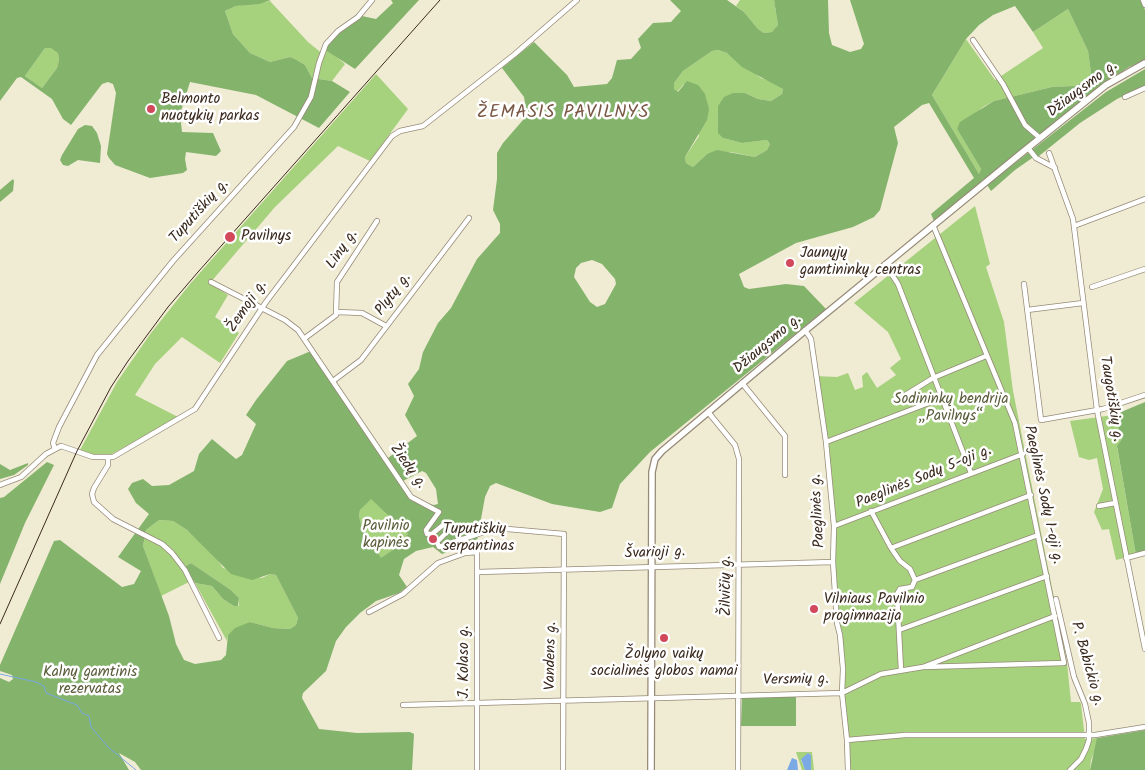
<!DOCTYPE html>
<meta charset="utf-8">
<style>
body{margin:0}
canvas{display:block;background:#f0ebd3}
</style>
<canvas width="1145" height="770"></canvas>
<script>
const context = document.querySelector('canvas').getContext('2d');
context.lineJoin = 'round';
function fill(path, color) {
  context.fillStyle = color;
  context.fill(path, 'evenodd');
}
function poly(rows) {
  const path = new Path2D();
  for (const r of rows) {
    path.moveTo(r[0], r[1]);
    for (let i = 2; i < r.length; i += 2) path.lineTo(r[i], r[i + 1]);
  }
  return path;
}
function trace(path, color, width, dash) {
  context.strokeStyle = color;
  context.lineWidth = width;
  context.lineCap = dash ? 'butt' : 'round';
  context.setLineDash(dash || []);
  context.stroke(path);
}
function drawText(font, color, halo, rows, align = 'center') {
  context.font = font + ' Kalam,sans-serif';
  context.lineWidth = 5;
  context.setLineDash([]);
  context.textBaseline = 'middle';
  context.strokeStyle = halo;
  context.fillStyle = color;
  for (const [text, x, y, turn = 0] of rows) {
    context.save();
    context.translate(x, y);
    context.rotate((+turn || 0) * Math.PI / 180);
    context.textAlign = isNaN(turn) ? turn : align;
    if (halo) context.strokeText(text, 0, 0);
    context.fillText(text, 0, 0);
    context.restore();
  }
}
fill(poly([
 [740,0,774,0,778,25,775,29,772,32,764,33,758,29,744,12,736,6],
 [270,1,308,42,324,55,326,48,345,64,332,81,312,78,305,65,295,59,290,57,270,62,250,53,233,34,225,11,236,6],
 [1068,9,1088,51,1091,73,1086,81,1074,86,1052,87,994,101,983,107,957,129,981,169,979,174,932,95,966,39,995,80,1043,48,1033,32],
 [45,48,52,48,58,52,59,60,57,68,42,88,25,76],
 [718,50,727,53,761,78,776,83,783,89,782,94,771,101,758,99,745,93,723,138,742,143,767,140,770,144,767,150,755,157,731,152,707,154,693,167,686,163,685,157,699,136,684,84,677,92,674,89,674,83,683,71,712,51],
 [376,74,408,109,370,161,338,146,275,207,210,283,228,295,215,317,239,333,220,363,182,337,155,364,135,395,178,417,110,455,93,455,80,450,117,382,151,333,190,284],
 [975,206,990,264,986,267,1004,322,1013,391,1067,663,1071,702,1080,702,1081,704,1085,739,1097,738,1098,743,1091,760,1090,770,846,770,832,527,826,446,815,376,837,377,848,373,855,390,863,387,862,376,867,372,877,388,896,375,890,368,901,359,888,332,854,303],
 [1114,415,1122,439,1117,447,1136,555,1116,560,1109,529,1102,530,1094,512,1103,489,1097,458,1089,460,1079,457,1070,421],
 [371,498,408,534,406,540,381,559,362,528,359,516,360,510],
 [159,520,173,521,187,530,215,556,223,568,262,578,270,574,276,575,298,618,296,625,290,629,273,628,250,622,228,635,227,641,195,583,212,586,223,599,234,606,239,606,239,598,231,590,191,563,185,568,193,580,161,596,143,546,146,530],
 [796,752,812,752,814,770,811,770,809,767,811,755,808,753,801,760,805,770,802,770]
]), '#a6d17d');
fill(poly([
 [0,0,271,0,259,4,236,6,225,11,233,34,250,53,270,62,290,57,295,59,305,65,312,78,332,81,350,92,319,128,256,95,190,82,180,114,182,132,213,133,221,151,216,156,186,152,185,159,187,170,183,173,150,178,115,165,109,158,107,154,116,93,113,84,108,82,102,84,71,125,63,119,52,99,21,77,17,78,0,101],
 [45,48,51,48,58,53,59,60,57,68,42,88,25,76],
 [391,0,419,0,355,69,327,51,326,48,336,36,362,16,376,19,393,3],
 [670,0,727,0,744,12,758,29,764,33,772,32,778,25,774,0,828,0,829,33,832,45,850,52,861,49,864,44,850,0,1141,0,1145,10,1145,60,1129,67,1099,87,934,221,931,214,974,178,929,103,922,105,894,127,898,143,880,210,874,217,853,227,796,243,739,274,744,287,749,289,786,284,804,286,826,309,650,452,620,484,612,508,600,512,552,504,496,483,490,486,485,497,477,541,442,554,433,547,416,551,404,559,399,575,407,587,399,593,376,601,360,613,346,627,336,641,326,671,303,693,302,698,319,729,357,733,410,732,414,734,412,770,141,770,135,762,119,753,129,770,0,770,0,678,9,682,13,679,12,675,0,671,0,665,54,541,60,540,122,587,134,584,141,571,118,557,149,514,136,503,128,489,132,483,143,479,152,486,169,485,194,471,199,454,212,439,236,459,242,455,256,424,246,415,256,400,287,361,311,351,384,461,417,436,405,415,414,396,408,384,419,369,423,352,438,323,451,308,477,259,500,233,500,224,493,210,497,179,497,153,503,143,523,120,526,109,524,97,502,68,534,42,567,75,574,87,607,84,612,78,617,60,631,59,641,48,638,39,653,23,671,22,681,11],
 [1015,6,1033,32,1068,9,1088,51,1091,73,1086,81,1074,86,1052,87,994,101,960,122,957,129,981,169,979,174,932,95,966,39,979,25,993,15],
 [718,50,727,53,742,67,783,89,782,94,771,101,758,99,745,93,733,93,724,97,718,106,718,133,723,138,742,143,767,140,770,144,767,150,755,157,717,150,707,154,693,167,686,163,685,157,707,120,709,109,705,94,698,85,687,81,678,92,674,89,674,83,683,71,712,51],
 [592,260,602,264,615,279,616,284,605,304,597,307,590,302,574,277,576,268,581,263],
 [422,471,426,473,436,489,438,504,434,505,421,502,414,498,403,481],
 [371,499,408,534,404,538,406,541,381,558,362,528,359,516,360,510],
 [159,520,173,521,187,530,231,574,252,580,270,574,276,575,298,618,296,625,290,629,273,628,250,622,235,628,228,635,226,655,221,660,195,664,184,660,176,644,169,616,143,546,146,530],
 [1145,69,1145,86,1117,99,1080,123,1039,156,1035,156,1015,170,991,191,987,185,1106,92],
 [85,125,92,126,97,133,101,146,100,163,78,160,68,166,63,165,60,160,62,155,78,129],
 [13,179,14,181,13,191,0,202,0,190],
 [1145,402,1145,550,1136,555,1117,446,1122,439,1114,415],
 [47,462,54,465,25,523,0,584,0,498,4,497],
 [28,463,28,465,14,475,0,479,0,464,10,470],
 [191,563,231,590,239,598,238,606,234,606,223,599,212,586,195,583,185,567],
 [796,696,796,726,741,726,742,698],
 [1145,730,1145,770,1090,770,1097,738]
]), '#84b36c');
fill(poly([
 [808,753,811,755,811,770,805,770,801,759],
 [792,758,797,760,798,770,787,770]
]), '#7aa9e4');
trace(poly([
 [0,674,36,682,44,686,46,693,77,705,82,713,89,716,91,727,108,747,136,770]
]), '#7aa9e4', 1);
const minor = poly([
 [1143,0,1145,5],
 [973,40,1003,84,1025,125,1040,138],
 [1125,97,1145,88],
 [1028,148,1036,158,1055,168],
 [1049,153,1073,219,1097,410,1145,649],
 [1074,226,1145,199],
 [885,264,898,284,971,473],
 [211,282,285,320,298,330,411,497,439,512,426,530,427,534,432,534,443,525,448,526,448,531,437,542,439,547,496,528,564,534,563,770],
 [1024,284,1041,420,1103,409,1145,395],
 [1092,287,1145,269],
 [1027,310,1083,303],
 [338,312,362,313,386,326],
 [805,330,811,339,826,442,834,526,833,562,837,623,840,635,843,669,842,693],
 [305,338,336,315,337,282,377,221],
 [333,381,361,360,469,218],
 [742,383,785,436,785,475],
 [907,394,933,378,986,356],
 [708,412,735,445,739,459,738,770],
 [826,442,942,398],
 [55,449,53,443,59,427,97,355,173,261,294,127,311,97,319,63,326,44,338,31,358,17,372,0],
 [108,458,108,465,94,488,92,494,94,502,113,519,162,544,172,553,185,570,219,638],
 [0,485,21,477,46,454,61,446,93,457,113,457,195,409,266,302,392,136,400,131,423,126,515,54,577,0],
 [1099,506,1115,503],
 [871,511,891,548,900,561,910,569,915,580,912,587,900,589,897,594,901,670],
 [834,526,1023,454],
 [891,548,1031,495],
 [1126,558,1145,553],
 [478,572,833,562],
 [915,580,1038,535],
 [1056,599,1074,677,1085,704,1089,723,1089,740,1086,749,1081,759,1070,770],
 [369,612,403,594,438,563,465,553,477,552,477,770],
 [899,630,1047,576],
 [923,667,1064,663,1015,423,933,225],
 [842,693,881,674,923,667,1055,616],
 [403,705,842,693,847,740,905,735,1095,735,1145,727],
 [847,740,848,770]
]);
const tertiary = poly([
 [651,770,652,472,655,459,662,451,801,334,1019,155,1106,85,1145,63]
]);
trace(minor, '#968a78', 6);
trace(tertiary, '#968a78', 8);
trace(minor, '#fff', 4.5);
trace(tertiary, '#fff', 5.5);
trace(poly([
 [0,624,77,451,111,387,128,361,168,307,198,272,440,0]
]), '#3b2a1e', 1);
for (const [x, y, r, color] of [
 [151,109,5,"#d1495b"],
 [230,237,6,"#d1495b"],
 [790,263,5,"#d1495b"],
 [433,539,5,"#d1495b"],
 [814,609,5,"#d1495b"],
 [664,638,5,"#d1495b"]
]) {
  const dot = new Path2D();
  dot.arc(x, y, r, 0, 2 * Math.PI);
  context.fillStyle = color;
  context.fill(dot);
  trace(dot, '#fff', 2);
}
drawText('15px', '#3b2a1e', '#fff', [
 ["Džiaugsmo g.",1083,90,-37],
 ["Tuputiškių g.",200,212,-48],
 ["Linų g.",343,250,-56],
 ["Plytų g.",394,295,-53],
 ["Žemoji g.",248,307,-56],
 ["Džiaugsmo g.",768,345,-40],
 ["Taugotiškių g.",1110,399,81],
 ["Žiedų g.",407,467,54],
 ["Paeglinės Sodų 5-oji g.",924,478,-22],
 ["Paeglinės Sodų 1-oji g.",1042,495,78],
 ["Paeglinės g.",819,511,-93],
 ["Švarioji g.",655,554,-2],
 ["Žilvičių g.",727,586,-90],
 ["Vandens g.",552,656,-89],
 ["J. Kolaso g.",465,662,-90],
 ["P. Babickio g.",1086,664,74],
 ["Versmių g.",796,681,-1]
]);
drawText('15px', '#3b2a1e', '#fff', [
 ["Belmonto",161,100],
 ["nuotykių parkas",161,117],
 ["Pavilnys",241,237],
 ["Jaunųjų",800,254],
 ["gamtininkų centras",800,271],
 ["Tuputiškių",443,530],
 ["serpantinas",443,547],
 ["Vilniaus Pavilnio",824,600],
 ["progimnazija",824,617],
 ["Žolyno vaikų",664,655,"center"],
 ["socialinės globos namai",664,672,"center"]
], 'left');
drawText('15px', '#5b5c3a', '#fff', [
 ["Sodininkų bendrija",951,400],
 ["„Pavilnys“",951,417],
 ["Pavilnio",386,527],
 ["kapinės",386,544],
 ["Kalnų gamtinis",90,673],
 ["rezervatas",90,690]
]);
context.letterSpacing = '1px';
drawText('18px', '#7a5744', '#fff', [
 ["ŽEMASIS PAVILNYS",563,114]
]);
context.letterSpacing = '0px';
</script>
